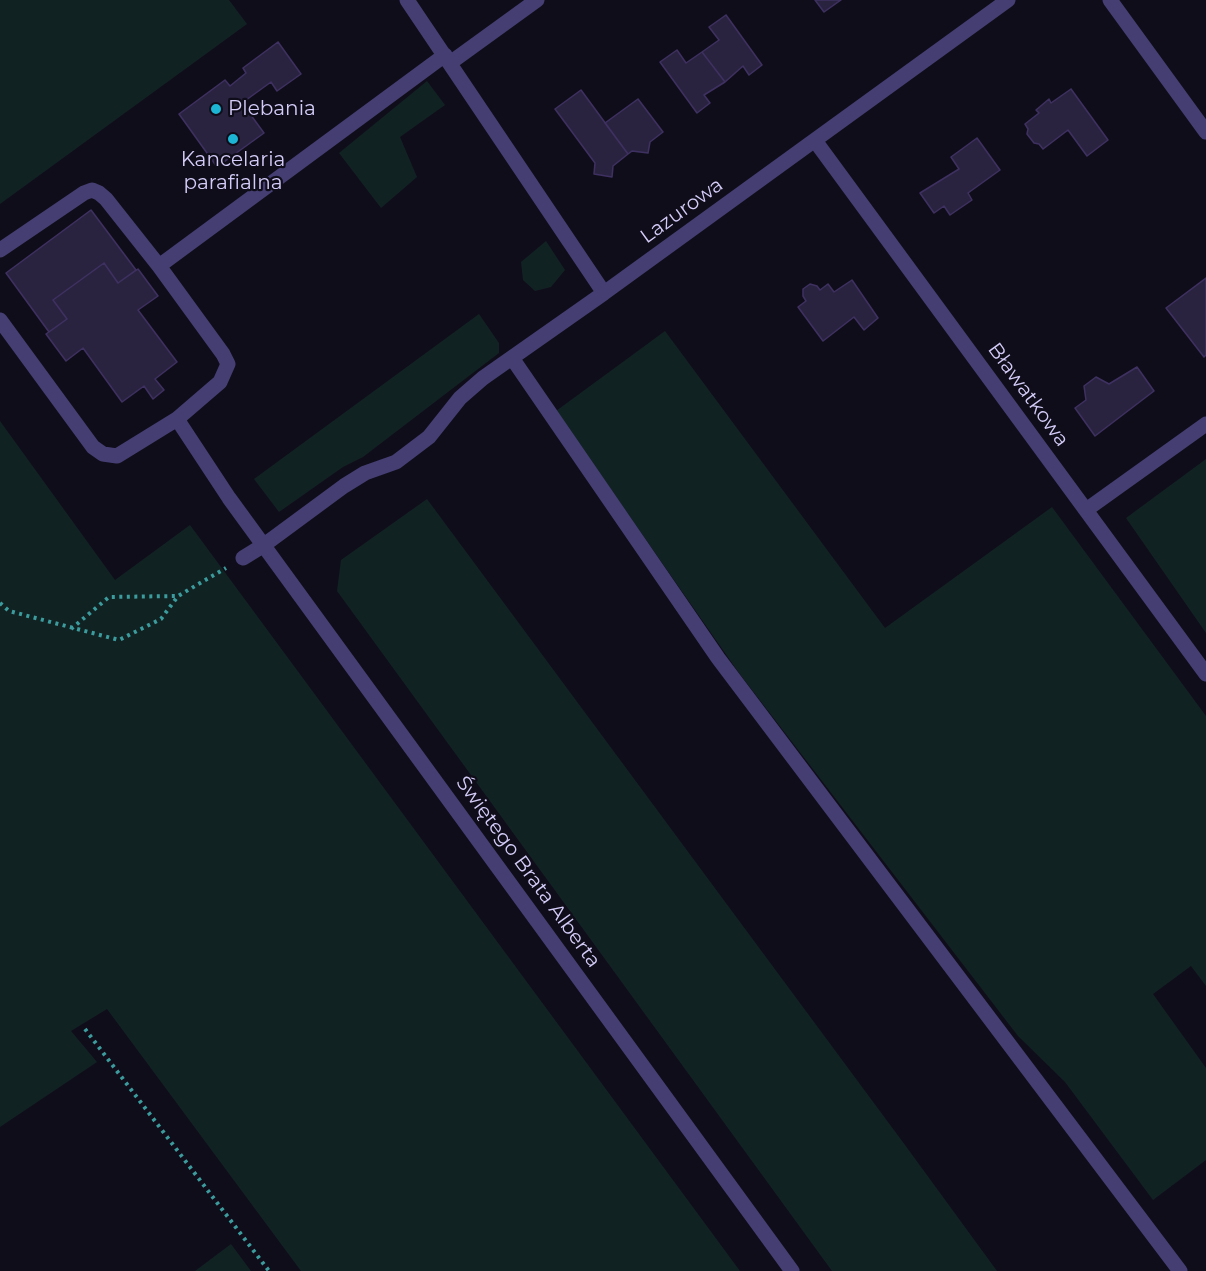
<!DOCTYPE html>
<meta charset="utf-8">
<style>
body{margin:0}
canvas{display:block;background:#100d1a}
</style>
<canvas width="1206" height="1271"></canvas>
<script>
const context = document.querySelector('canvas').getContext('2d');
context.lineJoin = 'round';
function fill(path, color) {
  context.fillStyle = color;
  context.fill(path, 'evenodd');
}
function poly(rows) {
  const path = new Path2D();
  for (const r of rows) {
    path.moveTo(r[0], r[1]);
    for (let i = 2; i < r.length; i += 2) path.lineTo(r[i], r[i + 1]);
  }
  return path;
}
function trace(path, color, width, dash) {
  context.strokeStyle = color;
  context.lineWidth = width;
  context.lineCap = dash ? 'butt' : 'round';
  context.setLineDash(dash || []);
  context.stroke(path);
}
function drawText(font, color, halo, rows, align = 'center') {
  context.font = font + ' Montserrat,sans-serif';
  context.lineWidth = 4.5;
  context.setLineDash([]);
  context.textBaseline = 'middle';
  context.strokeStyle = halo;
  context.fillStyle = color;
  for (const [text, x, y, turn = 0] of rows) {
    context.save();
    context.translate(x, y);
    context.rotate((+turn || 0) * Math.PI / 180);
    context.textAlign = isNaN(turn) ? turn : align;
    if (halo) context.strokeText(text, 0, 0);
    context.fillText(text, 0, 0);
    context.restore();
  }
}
fill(poly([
 [0,0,229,0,247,24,0,204],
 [427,81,445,105,400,137,417,177,381,208,339,153],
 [546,241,565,270,551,287,535,291,523,280,521,262],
 [479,314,499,343,499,353,363,457,343,467,279,512,254,479],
 [665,331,885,628,1052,507,1206,716,1206,986,1191,966,1153,994,1206,1068,1206,1160,1153,1200,1065,1082,1018,1036,739,673,556,411],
 [0,421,115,580,190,525,740,1271,301,1271,107,1009,71,1031,97,1062,0,1127],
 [1206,459,1206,633,1126,518],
 [427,499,905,1145,997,1271,832,1271,337,591,341,560],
 [231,1244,251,1271,195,1271]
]), '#112223');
const building = poly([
 [815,0,841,0,824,12,815,0],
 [726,15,762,65,749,75,743,66,725,82,702,52,719,40,709,27,726,15],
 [278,42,301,74,277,91,271,82,242,103,264,133,217,167,179,114,225,80,230,86,246,73,243,68,278,42],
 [677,50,686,63,702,52,725,82,704,95,710,103,697,113,660,62,677,50],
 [1071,89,1108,140,1087,156,1068,130,1043,149,1039,144,1034,143,1027,134,1028,129,1025,124,1039,113,1036,110,1049,99,1051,103,1071,89],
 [581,90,628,154,613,166,612,177,594,174,595,163,555,109,581,90],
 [638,99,663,132,650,142,648,153,632,151,628,154,605,123,638,99],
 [977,138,1000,170,968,193,972,200,950,215,944,206,934,213,920,193,959,169,951,157,977,138],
 [91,210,136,270,118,283,104,263,53,300,67,319,49,332,6,273,91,210],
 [104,263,118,283,138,269,158,296,138,310,177,362,155,379,164,390,153,399,144,386,122,402,83,348,66,361,46,334,67,319,53,300,104,263],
 [1206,278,1206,355,1204,357,1166,308,1206,278],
 [852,280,878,318,864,330,854,317,823,341,798,307,806,301,803,296,803,289,810,284,817,286,820,290,828,284,834,292,852,280],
 [1137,367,1154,391,1095,436,1075,408,1086,400,1084,386,1096,377,1109,384,1137,367]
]);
fill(building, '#2a2340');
trace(building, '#3e3161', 1.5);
trace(poly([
 [0,603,9,611,119,640,161,619,178,596,226,568],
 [71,629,109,597,178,596],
 [85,1029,269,1271]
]), '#3c9c9d', 4, [3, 4.5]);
trace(poly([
 [407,0,604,293,1008,0],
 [1110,0,1206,132],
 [450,63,537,0],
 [816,142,1206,674],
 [0,250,84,193,92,190,99,193,106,199,159,266,223,354,228,364,220,382,177,419,117,456,103,454,93,447,0,320],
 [159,266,445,55],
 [512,358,718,658,1180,1271],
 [177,419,229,498,792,1271],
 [1086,510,1206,424],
 [243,558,264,545,344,486,365,473,396,462,429,437,460,398,483,378,604,293]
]), '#443e73', 15);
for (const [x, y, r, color] of [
 [216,109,6,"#1db5d4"],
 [233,139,6,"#1db5d4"]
]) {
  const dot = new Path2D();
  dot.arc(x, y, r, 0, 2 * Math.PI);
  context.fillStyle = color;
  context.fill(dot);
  trace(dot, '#100d1a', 2);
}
drawText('20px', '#d4ccf8', '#100d1a', [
 ["Plebania",228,109],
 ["Kancelaria",233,160,"center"],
 ["parafialna",233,183,"center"]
], 'left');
drawText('20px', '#d4ccf8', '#100d1a', [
 ["Lazurowa",682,211,-36],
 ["Bławatkowa",1028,395,54],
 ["Świętego Brata Alberta",528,872,54]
]);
</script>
